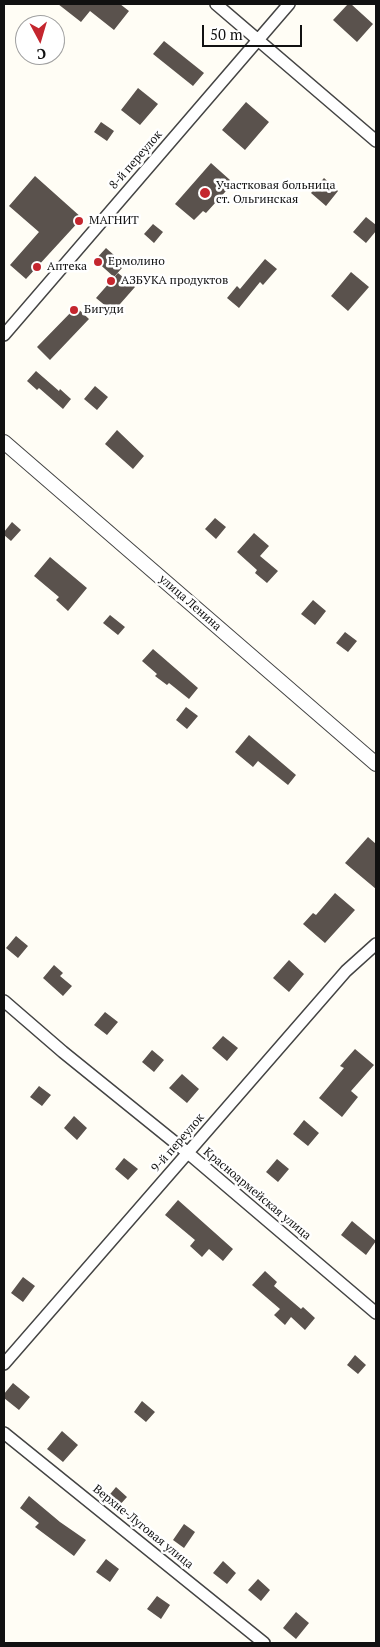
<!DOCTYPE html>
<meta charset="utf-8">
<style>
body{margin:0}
#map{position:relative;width:380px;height:1647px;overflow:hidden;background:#fffdf5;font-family:"PT Serif",serif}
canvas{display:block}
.frame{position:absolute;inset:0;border:5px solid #111;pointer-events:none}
.north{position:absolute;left:15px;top:15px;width:50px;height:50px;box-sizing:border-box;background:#fff;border:1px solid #a0a0a0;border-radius:50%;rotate:174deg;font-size:14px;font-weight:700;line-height:20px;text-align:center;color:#111}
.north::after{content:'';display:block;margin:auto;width:18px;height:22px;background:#c4262e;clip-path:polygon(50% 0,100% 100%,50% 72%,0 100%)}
.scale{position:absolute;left:202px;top:25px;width:100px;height:22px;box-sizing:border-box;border:2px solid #111;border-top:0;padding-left:6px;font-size:15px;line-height:18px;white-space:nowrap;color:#111;-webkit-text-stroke:4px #fff;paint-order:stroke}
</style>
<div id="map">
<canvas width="380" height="1647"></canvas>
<div class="frame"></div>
<div class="north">С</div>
<div class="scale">50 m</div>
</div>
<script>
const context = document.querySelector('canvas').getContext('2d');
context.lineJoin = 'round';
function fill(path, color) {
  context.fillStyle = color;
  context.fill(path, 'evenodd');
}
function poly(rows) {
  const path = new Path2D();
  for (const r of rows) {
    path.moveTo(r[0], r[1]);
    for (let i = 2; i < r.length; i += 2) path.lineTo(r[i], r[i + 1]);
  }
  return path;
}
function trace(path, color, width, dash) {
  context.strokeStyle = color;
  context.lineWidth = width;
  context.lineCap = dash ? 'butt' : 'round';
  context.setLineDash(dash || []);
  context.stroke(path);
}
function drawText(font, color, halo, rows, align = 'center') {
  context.font = font + ' "PT Serif",serif';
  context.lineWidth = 5;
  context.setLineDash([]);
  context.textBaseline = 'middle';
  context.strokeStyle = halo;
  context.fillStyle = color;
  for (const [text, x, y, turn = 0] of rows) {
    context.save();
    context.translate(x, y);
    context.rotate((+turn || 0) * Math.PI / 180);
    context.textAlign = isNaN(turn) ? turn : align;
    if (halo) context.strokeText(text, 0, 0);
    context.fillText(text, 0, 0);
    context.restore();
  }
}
fill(poly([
 [58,4,120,4,129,11,114,30,90,11,81,22],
 [348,4,351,4,373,24,357,42,333,20],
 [164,41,204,73,193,86,153,54],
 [138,88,158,104,140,125,121,110],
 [246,102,269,122,245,150,222,130],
 [101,122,114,131,107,141,94,132],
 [211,163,230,180,223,188,226,191,206,213,203,211,194,220,175,204],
 [35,176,82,218,26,279,10,265,39,232,9,206],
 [324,178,338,191,326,206,311,193],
 [366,217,376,225,376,231,366,243,353,232],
 [153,224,163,232,154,243,144,234],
 [106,248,115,256,112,259,122,268,114,277,95,260],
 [265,259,277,269,263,285,260,282,239,308,227,298,237,286,240,289],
 [351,272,369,287,348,311,331,296],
 [118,273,135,287,113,312,96,298],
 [76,307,89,319,50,360,37,347],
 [36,371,59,391,60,389,71,399,63,409,39,388,37,390,27,381],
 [95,386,108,397,97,410,84,399],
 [117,430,144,456,133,469,105,444],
 [215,518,226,527,216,539,205,529],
 [12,522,21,530,11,541,4,535,4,532],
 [254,533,269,546,260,556,278,571,267,583,255,573,257,570,237,552],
 [50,557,87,588,68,611,56,600,59,597,34,576],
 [313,600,326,611,315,625,301,614],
 [110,615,125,627,118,635,103,623],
 [345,632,357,641,348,652,336,643],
 [153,649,198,688,189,699,169,683,167,685,155,676,157,674,142,661],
 [186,707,198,716,187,729,176,720],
 [249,735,296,775,288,785,258,761,253,767,235,752],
 [368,837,376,844,376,889,345,863],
 [335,893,355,910,325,943,303,924,313,913,316,915],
 [16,936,28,946,18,958,6,948],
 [289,960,304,974,289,992,273,978],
 [54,965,63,973,60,976,72,986,63,996,43,978],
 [105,1012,118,1022,107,1035,94,1025],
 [223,1036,238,1048,227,1061,212,1048],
 [355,1049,374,1065,351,1091,358,1097,342,1117,319,1098,344,1068,340,1066],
 [152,1050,164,1060,154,1072,142,1062],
 [182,1074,199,1089,187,1103,169,1088],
 [39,1086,51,1095,42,1106,30,1097],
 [74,1116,87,1128,77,1140,64,1128],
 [304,1120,319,1133,308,1146,293,1134],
 [124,1158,138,1169,128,1180,115,1169],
 [277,1159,289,1169,278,1182,266,1172],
 [178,1200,233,1249,223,1261,209,1249,202,1257,190,1246,195,1240,165,1215],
 [352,1221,376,1241,366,1255,341,1235],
 [265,1271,277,1282,274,1286,301,1309,303,1307,315,1318,305,1330,291,1317,285,1325,274,1315,280,1309,252,1285],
 [23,1277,35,1286,23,1302,11,1293],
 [355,1355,366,1365,358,1374,347,1365],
 [13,1383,30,1397,19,1410,4,1398,4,1394],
 [142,1401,155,1412,146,1422,134,1412],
 [62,1431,78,1445,63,1462,47,1449],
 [116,1487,127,1497,117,1508,106,1499],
 [29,1496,60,1522,86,1540,74,1556,35,1527,39,1523,20,1508],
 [184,1524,195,1532,184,1548,173,1540],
 [106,1559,119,1569,110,1582,96,1572],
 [223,1561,236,1573,227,1584,213,1573],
 [258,1579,270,1590,261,1601,248,1590],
 [157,1596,170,1605,161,1619,147,1609],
 [296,1612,309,1623,296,1639,283,1628]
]), '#5a524d');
const minor = poly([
 [216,4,376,141],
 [4,335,289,4],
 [4,1001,63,1052,188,1153,376,1313],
 [4,1364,346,971,376,944],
 [4,1433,264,1643]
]);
const tertiary = poly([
 [4,442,376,764]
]);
trace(minor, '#444', 14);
trace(tertiary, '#444', 16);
trace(minor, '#fff', 11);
trace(tertiary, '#fff', 14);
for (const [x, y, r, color] of [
 [205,193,6,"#c4262e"],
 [79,221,5,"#c4262e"],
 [98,262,5,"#c4262e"],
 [37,267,5,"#c4262e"],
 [111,281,5,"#c4262e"],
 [74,310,5,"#c4262e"]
]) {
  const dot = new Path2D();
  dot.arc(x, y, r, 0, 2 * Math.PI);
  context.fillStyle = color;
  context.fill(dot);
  trace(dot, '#fff', 2);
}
drawText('12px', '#111', '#fff', [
 ["8-й переулок",136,160,-49],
 ["улица Ленина",190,603,41],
 ["9-й переулок",178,1143,-49],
 ["Красноармейская улица",257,1194,40],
 ["Верхне-Луговая улица",143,1527,39]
]);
drawText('12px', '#111', '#fff', [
 ["Участковая больница",216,186],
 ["ст. Ольгинская",216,200],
 ["МАГНИТ",89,221],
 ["Ермолино",108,262],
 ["Аптека",47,267],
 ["АЗБУКА продуктов",121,281],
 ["Бигуди",84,310]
], 'left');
</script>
